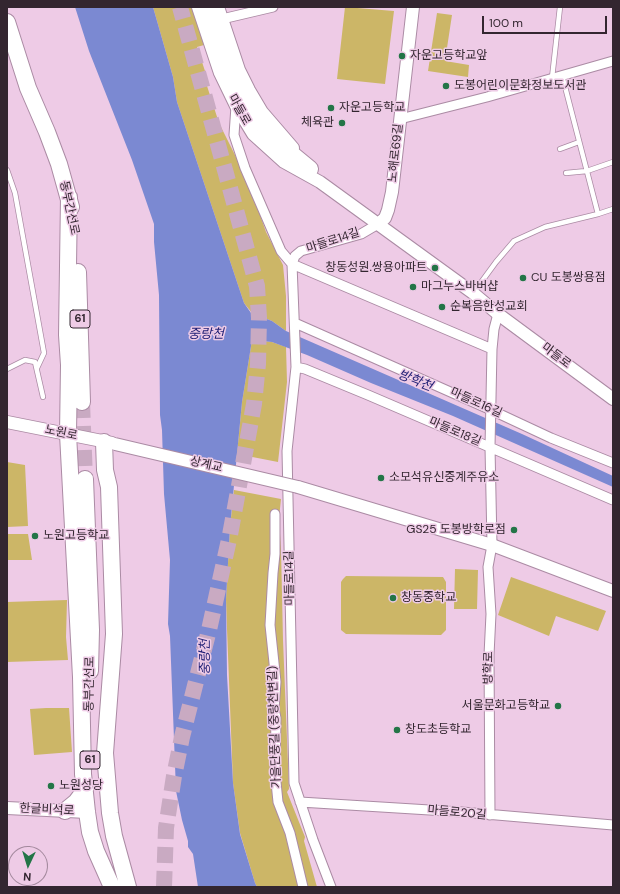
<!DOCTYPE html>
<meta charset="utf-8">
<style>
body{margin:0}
#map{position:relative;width:620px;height:894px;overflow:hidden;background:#eecbe6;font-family:"DM Sans",sans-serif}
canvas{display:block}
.frame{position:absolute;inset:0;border:8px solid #332630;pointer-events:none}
.north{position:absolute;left:8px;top:846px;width:40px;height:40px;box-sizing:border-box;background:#eecbe6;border:1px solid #a3899d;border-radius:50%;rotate:184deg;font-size:11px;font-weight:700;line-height:16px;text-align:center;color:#332630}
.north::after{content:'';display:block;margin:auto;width:14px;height:18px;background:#237547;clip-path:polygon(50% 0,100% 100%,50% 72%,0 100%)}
.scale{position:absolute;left:482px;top:16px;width:125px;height:18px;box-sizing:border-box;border:2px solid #332630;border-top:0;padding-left:5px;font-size:12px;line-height:14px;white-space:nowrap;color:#332630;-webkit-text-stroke:3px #eecbe6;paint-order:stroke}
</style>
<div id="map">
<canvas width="620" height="894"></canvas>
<div class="frame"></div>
<div class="north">N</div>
<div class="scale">100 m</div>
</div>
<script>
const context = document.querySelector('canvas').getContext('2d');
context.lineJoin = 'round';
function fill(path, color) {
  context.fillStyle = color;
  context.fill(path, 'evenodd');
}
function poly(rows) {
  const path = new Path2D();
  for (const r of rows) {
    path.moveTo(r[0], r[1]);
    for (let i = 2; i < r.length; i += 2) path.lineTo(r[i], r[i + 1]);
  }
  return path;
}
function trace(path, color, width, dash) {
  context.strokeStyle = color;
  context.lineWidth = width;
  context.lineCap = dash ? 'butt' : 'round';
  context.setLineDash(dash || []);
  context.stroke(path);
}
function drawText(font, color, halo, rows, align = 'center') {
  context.font = font + ' "DM Sans","Noto Sans KR",sans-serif';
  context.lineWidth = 3;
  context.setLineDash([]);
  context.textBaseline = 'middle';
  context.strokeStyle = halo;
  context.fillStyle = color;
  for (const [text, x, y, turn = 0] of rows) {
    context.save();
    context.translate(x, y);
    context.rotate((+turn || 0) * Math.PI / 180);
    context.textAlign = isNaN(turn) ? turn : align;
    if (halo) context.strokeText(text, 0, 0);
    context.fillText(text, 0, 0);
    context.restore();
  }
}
fill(poly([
 [153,7,192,7,204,45,197,47,206,74,207,86,219,123,237,159,256,203,266,232,283,265,286,296,286,331,272,321,252,313,244,303,177,102,173,77],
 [345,7,394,11,385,84,337,79],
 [437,13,452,15,445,61,469,65,468,77,428,71],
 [252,340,272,342,286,347,287,382,278,462,237,454,242,402],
 [7,462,25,465,28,526,7,527],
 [234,490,281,499,279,518,281,549,283,640,289,789,287,792,305,837,304,841,317,887,257,887,255,883,240,833,233,783,227,629,226,599,230,527],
 [7,534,28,534,32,560,7,560],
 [455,569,478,570,477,609,454,609],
 [346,576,443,577,446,582,446,630,441,635,346,634,341,630,341,582,343,579],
 [511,577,606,611,598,631,556,616,549,636,498,615],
 [67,600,66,637,68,660,7,662,7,602],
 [46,708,69,708,72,752,34,755,30,709]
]), '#ccb667');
fill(poly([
 [75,7,153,7,173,77,177,102,244,303,251,313,272,321,286,331,522,434,613,476,613,487,453,416,371,383,307,355,272,342,252,340,242,402,230,527,226,599,227,675,233,783,240,834,255,883,257,887,198,887,193,854,188,847,188,841,182,820,176,791,170,636,168,624,170,560,164,494,162,430,160,415,159,295,154,242,154,224,132,160,89,51]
]), '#7b89d2');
trace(poly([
 [82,402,85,479],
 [164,887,166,828,174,776,182,737,209,630,230,535,254,404,258,364,259,318,257,286,180,7]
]), '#c9aac2', 16, [16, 8]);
const lane = poly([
 [552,78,560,7],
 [560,149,579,142],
 [7,170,15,193,44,353,37,368],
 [566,173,587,171,613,162],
 [598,214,613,209],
 [474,292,496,262,514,241,545,227,598,214,562,75],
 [7,369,25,360,35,362,43,397]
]);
const street = poly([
 [222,19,273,7],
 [236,106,234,135,245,168,281,251,292,264,492,349],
 [400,119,487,97,613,61],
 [295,323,491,410,551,438,613,463],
 [296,367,305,369,368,395,613,500],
 [275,514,275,554,273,573,270,625,276,682,274,709,276,718,275,772,278,802,290,833,303,887],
 [300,802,462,812,613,825],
 [490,815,489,655,491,614,488,567,492,545,490,447,492,349,494,329,498,314],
 [331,887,313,840,294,783,287,451,296,367,292,264,295,256,301,251,361,234,378,224]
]);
const secondary = poly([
 [198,7,220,73,236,106,253,134,284,162,320,182,473,293,498,314,613,399],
 [218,7,239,70,249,90,262,112,293,148],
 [378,224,385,218,388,210,392,192,413,7],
 [7,422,112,443],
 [298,487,492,545,613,591],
 [7,808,87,812]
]);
const highway = poly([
 [209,7,222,50,231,75,245,103,276,141,310,169],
 [7,22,28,88,47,132,59,164,71,207],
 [69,197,67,335,69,365,68,434,81,677,83,774,87,812,90,832,96,851,112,887],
 [78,272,82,402],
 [104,442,105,470,109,487,114,634,105,753,110,813,114,836,128,887],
 [85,479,91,630,90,671],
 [65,811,76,802,85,790]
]);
trace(lane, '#ab8ba4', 6);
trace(street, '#ab8ba4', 11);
trace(secondary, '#ab8ba4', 14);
trace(highway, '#ab8ba4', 18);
trace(lane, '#fff', 4.5);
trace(street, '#fff', 9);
trace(secondary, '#fff', 12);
trace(highway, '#fff', 16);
const secondaryBridge = poly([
 [115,444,298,487]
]);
trace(secondaryBridge, '#ab8ba4', 14, []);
trace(secondaryBridge, '#fff', 12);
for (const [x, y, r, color] of [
 [402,56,4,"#237547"],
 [446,86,4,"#237547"],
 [331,108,4,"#237547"],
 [342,123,4,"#237547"],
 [435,268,4,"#237547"],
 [523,278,4,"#237547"],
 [413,287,4,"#237547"],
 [442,307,4,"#237547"],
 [381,478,4,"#237547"],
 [514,530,4,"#237547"],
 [35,536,4,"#237547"],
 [393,598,4,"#237547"],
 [558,706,4,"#237547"],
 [397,730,4,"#237547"],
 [51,786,4,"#237547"]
]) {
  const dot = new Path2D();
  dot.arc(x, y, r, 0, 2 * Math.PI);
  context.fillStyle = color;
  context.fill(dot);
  trace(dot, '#eecbe6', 1.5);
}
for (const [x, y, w] of [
 [80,319,20],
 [90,760,20]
]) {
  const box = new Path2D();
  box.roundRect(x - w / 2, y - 9, w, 18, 3);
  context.fillStyle = '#eecbe6';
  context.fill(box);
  trace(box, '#332630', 1);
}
drawText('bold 11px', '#332630', null, [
 ["61",80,319],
 ["61",90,760]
]);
drawText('12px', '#332630', '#eecbe6', [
 ["자운고등학교앞",410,56],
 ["도봉어린이문화정보도서관",454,86],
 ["자운고등학교",339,108],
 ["체육관",334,123,"right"],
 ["창동성원.쌍용아파트",427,268,"right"],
 ["CU 도봉쌍용점",531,278],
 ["마그누스바버샵",421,287],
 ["순복음한성교회",450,307],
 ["소모석유신중계주유소",389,478],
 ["GS25 도봉방학로점",506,530,"right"],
 ["노원고등학교",43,536],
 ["창동중학교",401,598],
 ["서울문화고등학교",550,706,"right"],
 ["창도초등학교",405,730],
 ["노원성당",59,786]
], 'left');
drawText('12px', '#332630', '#eecbe6', [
 ["마들로",239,110,61],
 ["노해로69길",396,153,-84],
 ["동부간선로",69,208,78],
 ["마들로14길",333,241,-18],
 ["마들로",556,356,37],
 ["마들로16길",476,403,24],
 ["마들로18길",455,432,23],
 ["노원로",61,433,12],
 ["상계교",206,465,13],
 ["마들로14길",290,578,-91],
 ["방학로",489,668,-89],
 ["동부간선로",90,684,-89],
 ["가을단풍길 (중랑천변길)",275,727,-92],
 ["한글비석로",47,810,3],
 ["마들로20길",457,813,5]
]);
drawText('italic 13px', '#1f1f74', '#eecbe6', [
 ["중랑천",206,335],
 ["방학천",415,381,22],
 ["중랑천",206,657,-90]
]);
</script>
